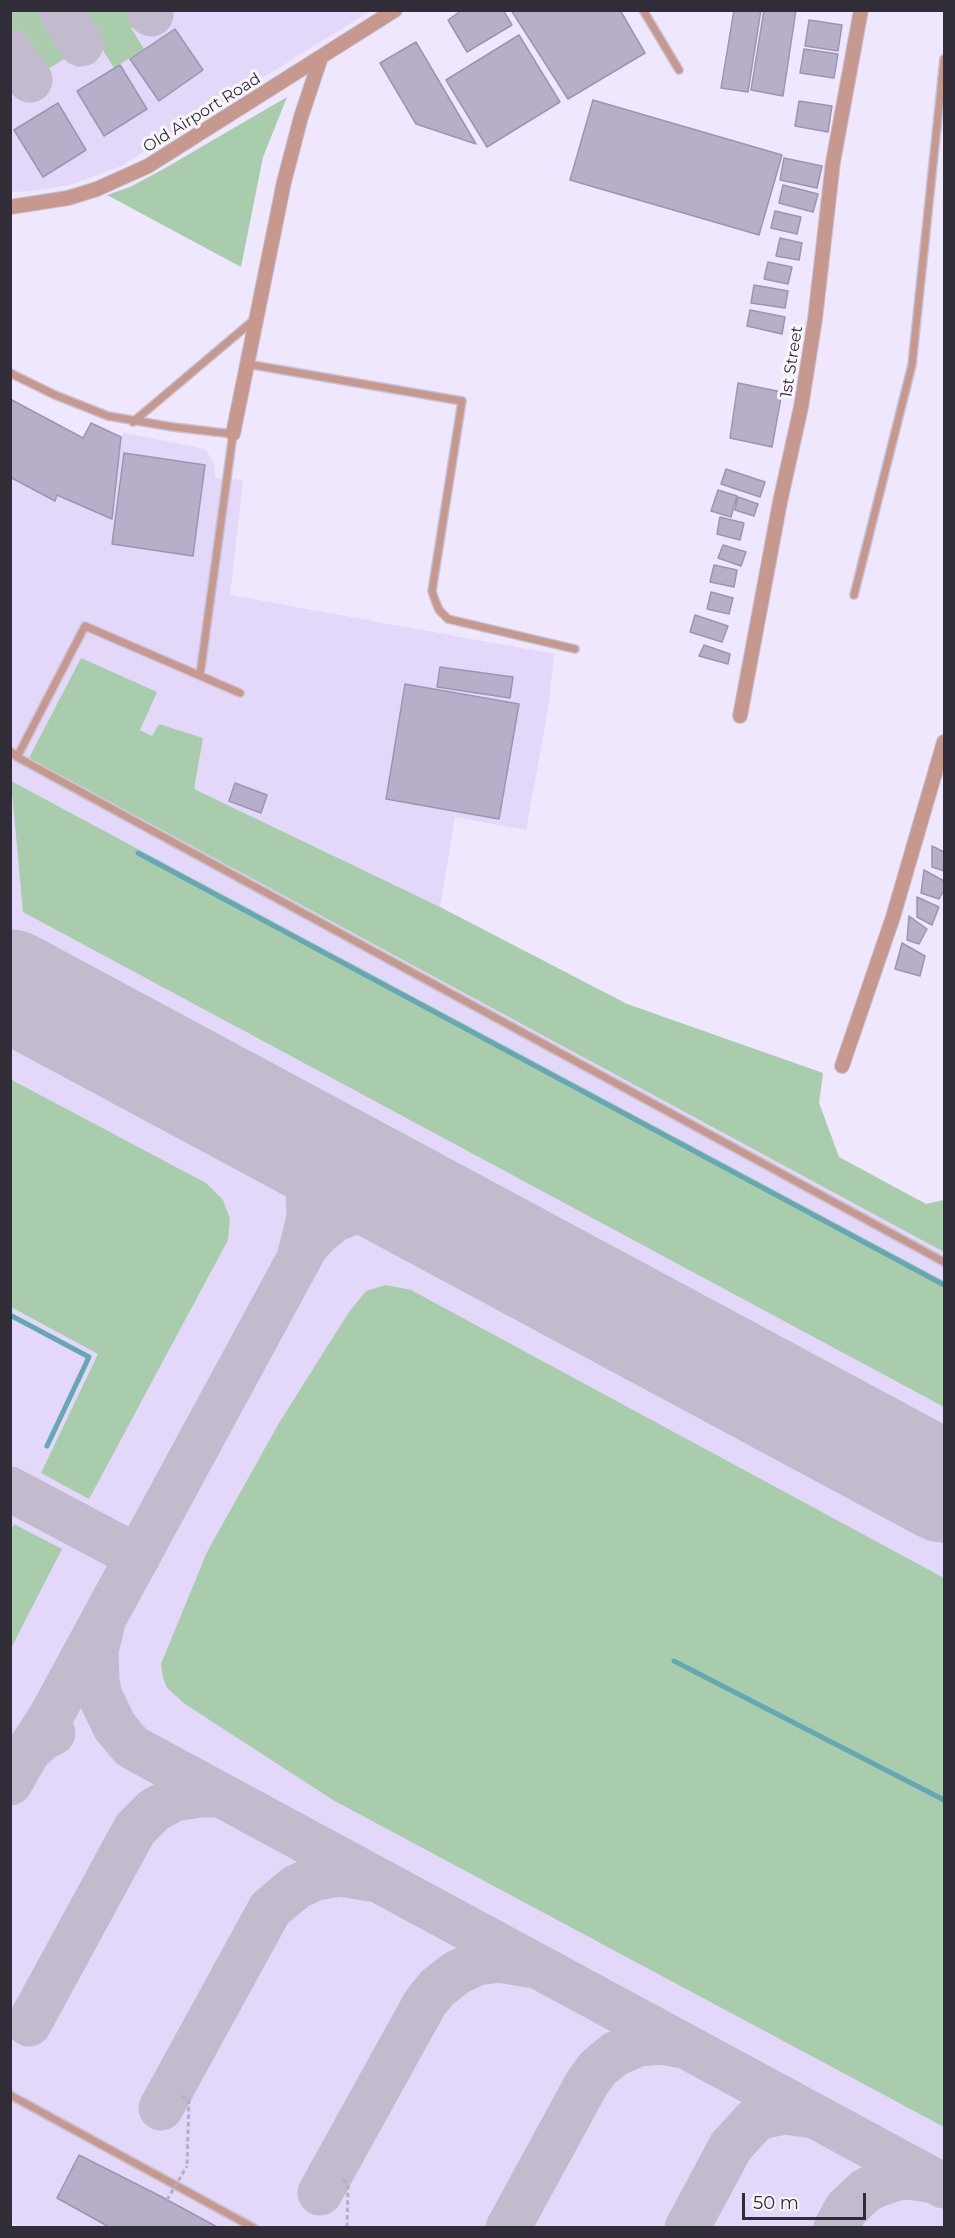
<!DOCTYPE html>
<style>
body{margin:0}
#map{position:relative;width:955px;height:2238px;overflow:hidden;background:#eee7fd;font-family:Montserrat,sans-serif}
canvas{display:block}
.frame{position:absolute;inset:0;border:12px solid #312d38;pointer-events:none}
.scale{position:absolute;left:742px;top:2193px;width:124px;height:27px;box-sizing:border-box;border:3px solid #312d38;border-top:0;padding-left:8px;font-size:18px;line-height:21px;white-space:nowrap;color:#312d38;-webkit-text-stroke:4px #f9f7fd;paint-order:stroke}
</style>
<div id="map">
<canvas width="955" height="2238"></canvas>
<div class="frame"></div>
<div class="scale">50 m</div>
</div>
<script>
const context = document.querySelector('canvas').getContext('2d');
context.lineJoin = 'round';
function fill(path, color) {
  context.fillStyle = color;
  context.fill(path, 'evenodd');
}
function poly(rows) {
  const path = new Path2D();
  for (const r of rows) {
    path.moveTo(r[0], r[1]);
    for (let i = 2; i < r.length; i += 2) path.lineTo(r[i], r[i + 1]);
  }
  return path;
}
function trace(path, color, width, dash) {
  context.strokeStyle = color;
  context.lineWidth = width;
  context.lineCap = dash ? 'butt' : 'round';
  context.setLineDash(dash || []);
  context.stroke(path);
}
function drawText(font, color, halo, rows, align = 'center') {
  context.font = font + ' Montserrat,sans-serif';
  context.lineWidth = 6;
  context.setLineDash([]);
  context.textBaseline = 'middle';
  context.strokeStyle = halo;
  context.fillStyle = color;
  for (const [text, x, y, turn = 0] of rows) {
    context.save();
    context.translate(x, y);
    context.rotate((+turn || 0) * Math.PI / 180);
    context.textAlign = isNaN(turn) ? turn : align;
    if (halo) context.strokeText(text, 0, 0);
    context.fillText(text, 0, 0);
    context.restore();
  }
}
fill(poly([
 [11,11,370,11,121,166,73,184,35,191,11,192],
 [11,399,82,438,91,423,121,437,124,433,205,449,214,463,215,478,243,480,230,595,554,654,548,709,526,830,455,817,440,907,627,1004,823,1073,819,1103,839,1157,926,1204,944,1200,944,2227,22,2228,11,2222]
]), '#e3d7fa');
fill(poly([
 [10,11,55,11,80,49,40,74,11,31],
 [69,11,142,11,147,17,131,28,144,49,114,68,94,36,88,39],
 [287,97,263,157,241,267,107,195,130,187,160,171],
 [81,658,157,692,140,730,152,736,159,724,203,738,194,789,440,907,627,1004,823,1073,819,1103,839,1157,926,1204,944,1200,944,1252,29,758],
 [11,781,944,1281,944,1407,23,912],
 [10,1079,206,1183,223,1200,230,1219,228,1240,89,1499,41,1473,98,1354,11,1307],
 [386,1285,411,1290,944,1578,944,2127,333,1800,185,1704,167,1688,163,1678,161,1664,207,1552,279,1423,349,1312,366,1291],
 [14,1524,62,1549,11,1648,10,1531]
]), '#a9cdac');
trace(poly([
 [138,853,944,1285],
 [10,1315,89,1357,47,1446],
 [674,1661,944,1800]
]), '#65a7b4', 5);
trace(poly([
 [60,10,81,44],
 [148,10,151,14],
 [10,51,30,80],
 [274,1126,295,1155,308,1190,309,1218,300,1254],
 [10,1489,138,1557],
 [104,1618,96,1651,97,1682,100,1696,115,1727,132,1747,944,2186],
 [29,1750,50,1718,306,1246,319,1232,334,1220,353,1212,372,1206,393,1205,434,1213],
 [10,1783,29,1750,44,1737,53,1733],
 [29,2024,135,1829,154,1810,174,1799,200,1795,219,1795],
 [161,2108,270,1909,296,1887,316,1878,340,1874,371,1879],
 [320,2193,425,2003,437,1988,456,1973,477,1963,499,1960,529,1965],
 [508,2228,587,2083,598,2068,615,2054,638,2044,662,2042,684,2046],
 [687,2228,731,2146,754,2121,763,2116,785,2112,814,2116],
 [836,2228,846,2209,865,2191,874,2186,898,2178,909,2177,934,2181]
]), '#c2bbce', 45);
trace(poly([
 [10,985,944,1487]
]), '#c2bbce', 111);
const building = poly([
 [462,10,503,10,512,25,467,52,448,20,462,10],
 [511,10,620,10,645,53,568,99,511,10],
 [734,10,761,10,748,92,721,88,734,10],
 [764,10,796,10,783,96,751,90,764,10],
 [809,20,842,25,838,51,805,46,809,20],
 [175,29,203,70,159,101,130,59,175,29],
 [519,35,560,102,487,147,446,80,519,35],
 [416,42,476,144,416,124,380,63,416,42],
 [804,49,838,54,834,78,800,73,804,49],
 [120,65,147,109,104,136,77,91,120,65],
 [593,100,782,155,759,235,570,180,593,100],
 [799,101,832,106,828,132,795,126,799,101],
 [58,103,86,150,43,177,14,130,58,103],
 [784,158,822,166,817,188,780,180,784,158],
 [783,185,818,194,813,212,779,203,783,185],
 [775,211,801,217,797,234,771,228,775,211],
 [780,238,802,243,799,260,776,256,780,238],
 [768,262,792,267,788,284,764,279,768,262],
 [754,285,788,291,785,308,751,303,754,285],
 [750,310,785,317,782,334,747,326,750,310],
 [738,383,782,392,772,447,730,438,738,383],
 [10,399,83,438,91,423,121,437,112,519,57,495,55,501,10,477,10,399],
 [124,453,205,465,193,556,112,544,124,453],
 [726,469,765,482,760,497,721,484,726,469],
 [718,490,737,496,731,517,711,511,718,490],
 [738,497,758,504,754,516,735,510,738,497],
 [720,517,744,523,740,540,717,534,720,517],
 [723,545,746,552,741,566,718,558,723,545],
 [714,565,737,570,734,587,710,582,714,565],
 [711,592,733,598,729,614,707,609,711,592],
 [695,615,728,626,722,642,690,632,695,615],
 [704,645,730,654,728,664,699,656,704,645],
 [440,667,513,677,510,698,437,687,440,667],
 [405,684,519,704,499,819,386,799,405,684],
 [235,783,267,795,261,813,229,801,235,783],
 [932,846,944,852,944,871,932,867,932,846],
 [924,870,944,881,944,890,939,899,921,893,924,870],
 [917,897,939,907,932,925,917,917,917,897],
 [909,916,927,929,919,944,907,940,909,916],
 [902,943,925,956,920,976,895,969,902,943],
 [79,2155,160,2196,219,2228,111,2228,57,2198,79,2155]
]);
fill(building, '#b7afc9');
trace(building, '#9d95af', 1.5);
const lane = poly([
 [643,10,679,70],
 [247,364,462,401,432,591,435,600,439,610,448,619,575,649],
 [10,373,55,395,108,416,173,427,233,434,200,675],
 [133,422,255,319],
 [854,595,912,365,944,59],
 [10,751,17,757,944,1262],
 [17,757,85,626,240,693],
 [10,2095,254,2228]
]);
const street = poly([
 [10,207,68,198,97,189,148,166,395,10],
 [233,434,284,182,301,117,321,57],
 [740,716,780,502,801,407,815,319,833,162,861,10],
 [842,1066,893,917,944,742]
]);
trace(lane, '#c8c2d6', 10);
trace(street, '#c8c2d6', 16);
trace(poly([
 [182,2096,189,2100,187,2166],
 [343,2180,348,2184,347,2228]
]), '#b5afc2', 3, [4.5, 3]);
trace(lane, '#c7988d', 7);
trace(street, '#c7988d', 14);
trace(poly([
 [167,2200,187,2166]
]), '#b5afc2', 3, [4.5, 3]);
drawText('16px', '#312d38', '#f9f7fd', [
 ["Old Airport Road",202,113,-32],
 ["1st Street",792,362,-81]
]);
</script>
